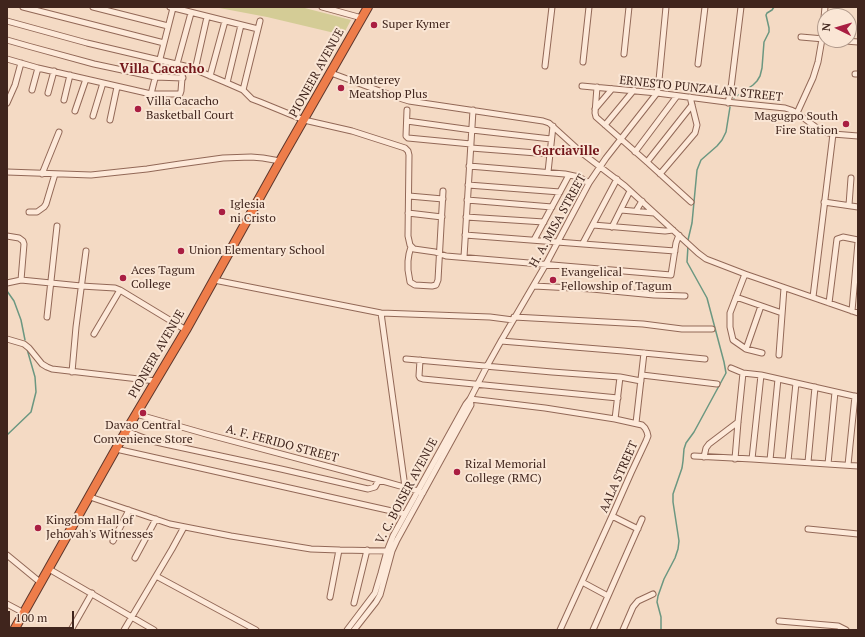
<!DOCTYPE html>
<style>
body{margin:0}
#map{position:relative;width:865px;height:637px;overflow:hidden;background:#f4dac4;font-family:"PT Serif",serif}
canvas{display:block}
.frame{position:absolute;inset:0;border:8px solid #40251d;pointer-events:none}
.north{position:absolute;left:817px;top:8px;width:40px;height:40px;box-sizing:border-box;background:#fae6d5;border:1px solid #b0998b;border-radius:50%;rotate:275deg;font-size:11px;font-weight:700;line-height:16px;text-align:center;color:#40251d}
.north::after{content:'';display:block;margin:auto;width:14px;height:18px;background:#a91e42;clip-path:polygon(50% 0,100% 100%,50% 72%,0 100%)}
.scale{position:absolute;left:8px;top:611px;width:66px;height:18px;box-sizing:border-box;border:2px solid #40251d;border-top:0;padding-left:5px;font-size:12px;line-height:14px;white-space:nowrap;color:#40251d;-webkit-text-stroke:3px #fae6d5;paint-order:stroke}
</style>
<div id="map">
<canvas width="865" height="637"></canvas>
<div class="frame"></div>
<div class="north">N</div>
<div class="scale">100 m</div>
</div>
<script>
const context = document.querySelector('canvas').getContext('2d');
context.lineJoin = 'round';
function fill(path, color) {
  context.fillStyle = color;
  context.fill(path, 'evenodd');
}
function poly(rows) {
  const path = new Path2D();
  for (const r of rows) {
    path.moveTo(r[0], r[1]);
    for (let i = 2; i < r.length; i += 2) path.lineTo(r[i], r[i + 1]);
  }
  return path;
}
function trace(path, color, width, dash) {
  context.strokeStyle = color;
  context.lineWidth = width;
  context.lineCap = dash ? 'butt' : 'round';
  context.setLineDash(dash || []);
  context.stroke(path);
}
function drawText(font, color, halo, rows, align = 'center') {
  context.font = font + ' "PT Serif",serif';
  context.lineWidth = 4;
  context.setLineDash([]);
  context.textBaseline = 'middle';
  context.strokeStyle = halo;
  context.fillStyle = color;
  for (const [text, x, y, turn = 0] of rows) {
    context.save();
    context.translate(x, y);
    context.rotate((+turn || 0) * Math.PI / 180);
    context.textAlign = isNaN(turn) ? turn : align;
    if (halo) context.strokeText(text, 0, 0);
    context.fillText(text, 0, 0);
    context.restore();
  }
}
fill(poly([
 [214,7,301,7,351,20,343,35,267,17]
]), '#d4cc96');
trace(poly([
 [734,98,753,85,757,81,760,76,762,68,764,42,769,32,769,28,766,15,767,13,772,10,774,7],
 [688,240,692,223,697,170,701,160,717,146,722,140,726,132,730,107],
 [7,291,14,301,21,320,25,340],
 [7,435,31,412,36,392,35,377,27,349],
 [661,630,661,617,657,602,658,596,664,579,675,558,678,549,679,541,673,502,673,494,682,468,683,461,684,449,686,443,694,432,726,373,724,362,707,298,687,262,688,246]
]), '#6b9781', 1.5);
const minor = poly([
 [23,7,164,43],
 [93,7,168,26],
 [170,7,258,29],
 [322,7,362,18],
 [7,21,87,43,189,67,227,83,243,90,252,99,260,102,304,120,352,131,405,148,408,151,409,155,408,236,410,245,414,249,435,252,446,256,671,275,676,243,679,235],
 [801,37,824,39],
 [7,40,28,46,94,64,155,77,183,78],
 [833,40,858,42],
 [624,54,629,7],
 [7,59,38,68,151,94,180,94,181,91,183,66],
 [583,62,589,7],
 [177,64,191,13],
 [698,64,705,7],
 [545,66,552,7],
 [195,70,207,17],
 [331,73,396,97,409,101,543,121,549,123,582,153,625,186,698,253,706,259,745,274,858,313],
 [855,74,858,74],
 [210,76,225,21],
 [227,83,241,25],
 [582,86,657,93,726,102,785,108,791,110,797,113,821,131,833,134,858,136],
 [597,87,595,113,596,117,647,162,691,202],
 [32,90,38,68],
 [243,90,260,21],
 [48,93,54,71],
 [151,94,173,8],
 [64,100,70,75],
 [7,103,15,85,21,63],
 [728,103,731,88,741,7],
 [595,109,612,89],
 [407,110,406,136,408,138,471,144],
 [75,111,86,79],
 [797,113,813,78,818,62,822,39,825,7],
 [93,116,103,83],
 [110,120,117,87],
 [407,121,472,130,551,139],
 [605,125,634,90],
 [471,148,550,154],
 [635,152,677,96],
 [647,162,692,105],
 [469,166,565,174,579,177,589,183],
 [7,172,91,175,147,169,180,164,223,158,251,157,263,158,280,161],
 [548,172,553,126],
 [42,174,59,132],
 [660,174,695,133,697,125,690,97],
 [468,185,560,192],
 [409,196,443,199],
 [467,200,552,207],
 [824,202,858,207],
 [849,205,851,178],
 [621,210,654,213],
 [636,211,642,201],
 [29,212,37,212,44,207,46,204,55,174],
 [408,213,442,217],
 [466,217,544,222],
 [593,225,665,231,673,230],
 [612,227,630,191],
 [465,235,675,251],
 [7,236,19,238,23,241,24,244,21,280],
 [534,240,569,175],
 [583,243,617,179],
 [411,247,409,254,408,261,408,270,410,282,415,285,432,286,436,285,438,280,443,191],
 [464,257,473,110],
 [745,274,730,313,730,327,733,340,746,349,762,353],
 [214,280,381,313,490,317,513,320],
 [7,283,21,280,81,286,115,288,120,290,186,330],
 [534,286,592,289,654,295,685,296],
 [736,297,782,313],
 [813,297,833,134],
 [829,303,837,239,843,237,858,240],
 [852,311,858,242],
 [381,313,405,487],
 [47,317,57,226],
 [514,317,643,324,682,329,712,329],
 [94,334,120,290],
 [7,339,24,344,29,348,42,364,47,367,52,369,156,381],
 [501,341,623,351,705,359],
 [746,349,761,306],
 [779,355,784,288],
 [406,359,552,372,620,377,641,381],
 [420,360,419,376,420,378,423,379,618,398],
 [731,368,743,373,761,375,858,397],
 [72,372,76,327,86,251],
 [642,375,717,384],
 [470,399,545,408,615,419,642,425,645,428,647,432,648,436,646,441,631,473,612,516,560,630],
 [136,414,206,434,379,480,418,491,423,493],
 [615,419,620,377],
 [636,423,644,353],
 [126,431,152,441,165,444,281,469,368,489,375,487,379,480],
 [116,449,405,514],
 [694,456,752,459,858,466],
 [704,457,706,448,709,444,738,422],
 [735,459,738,422,743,373],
 [752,459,761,375],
 [770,460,778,379],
 [788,461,796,383],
 [808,462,815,387],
 [828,464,835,392],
 [848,465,855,396],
 [90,497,170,524,231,536,311,549,339,550,392,551],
 [612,516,638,529],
 [808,529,858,534],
 [113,541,129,510],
 [7,555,41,583],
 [135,558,156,519],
 [49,569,154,630],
 [156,576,256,630],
 [582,582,608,596],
 [330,597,339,550],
 [354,603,367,550],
 [7,604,24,613],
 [779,621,838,626,846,630],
 [71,630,92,593],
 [124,630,172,549,184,527],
 [347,630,375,593,381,573,387,551,393,536,466,404,470,399,487,366,501,341,546,264,589,183,606,158,657,93,659,80,666,7],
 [354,630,376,602,380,595,392,551,397,540,471,405,470,399],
 [593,630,642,519],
 [623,630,633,607,638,601,653,594]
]);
const highway = poly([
 [14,630,126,431,186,330,280,161,368,7]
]);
trace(minor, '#926857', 7);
trace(highway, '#5f372c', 10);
trace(minor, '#fde9d9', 5);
trace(highway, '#ee7d4a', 8);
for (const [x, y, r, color] of [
 [374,25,4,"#a91e42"],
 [341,88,4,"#a91e42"],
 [138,109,4,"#a91e42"],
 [846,124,4,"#a91e42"],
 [222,212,4,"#a91e42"],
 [181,251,4,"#a91e42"],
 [123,278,4,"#a91e42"],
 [553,280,4,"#a91e42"],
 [143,413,4,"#a91e42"],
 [457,472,4,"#a91e42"],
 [38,528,4,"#a91e42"]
]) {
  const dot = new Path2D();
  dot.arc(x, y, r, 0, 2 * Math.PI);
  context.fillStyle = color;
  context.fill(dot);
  trace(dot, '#fae6d5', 1.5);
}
drawText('12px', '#40251d', '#fae6d5', [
 ["Super Kymer",382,25],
 ["Monterey",349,81],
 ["Meatshop Plus",349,95],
 ["Villa Cacacho",146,102],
 ["Basketball Court",146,116],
 ["Magugpo South",838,117,"right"],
 ["Fire Station",838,131,"right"],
 ["Iglesia",230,205],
 ["ni Cristo",230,219],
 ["Union Elementary School",189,251],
 ["Aces Tagum",131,271],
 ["College",131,285],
 ["Evangelical",561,273],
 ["Fellowship of Tagum",561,287],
 ["Davao Central",143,426,"center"],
 ["Convenience Store",143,440,"center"],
 ["Rizal Memorial",465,465],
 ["College (RMC)",465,479],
 ["Kingdom Hall of",46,521],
 ["Jehovah's Witnesses",46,535]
], 'left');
drawText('12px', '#40251d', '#fae6d5', [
 ["PIONEER AVENUE",317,73,-61],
 ["ERNESTO PUNZALAN STREET",701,89,6],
 ["H. A. MISA STREET",558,221,-61],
 ["PIONEER AVENUE",157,354,-60],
 ["A. F. FERIDO STREET",282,444,15],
 ["AALA STREET",619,477,-66],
 ["V. C. BOISER AVENUE",407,491,-62]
]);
drawText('bold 13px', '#73161a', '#fae6d5', [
 ["Villa Cacacho",162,69],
 ["Garciaville",566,151]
]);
</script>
